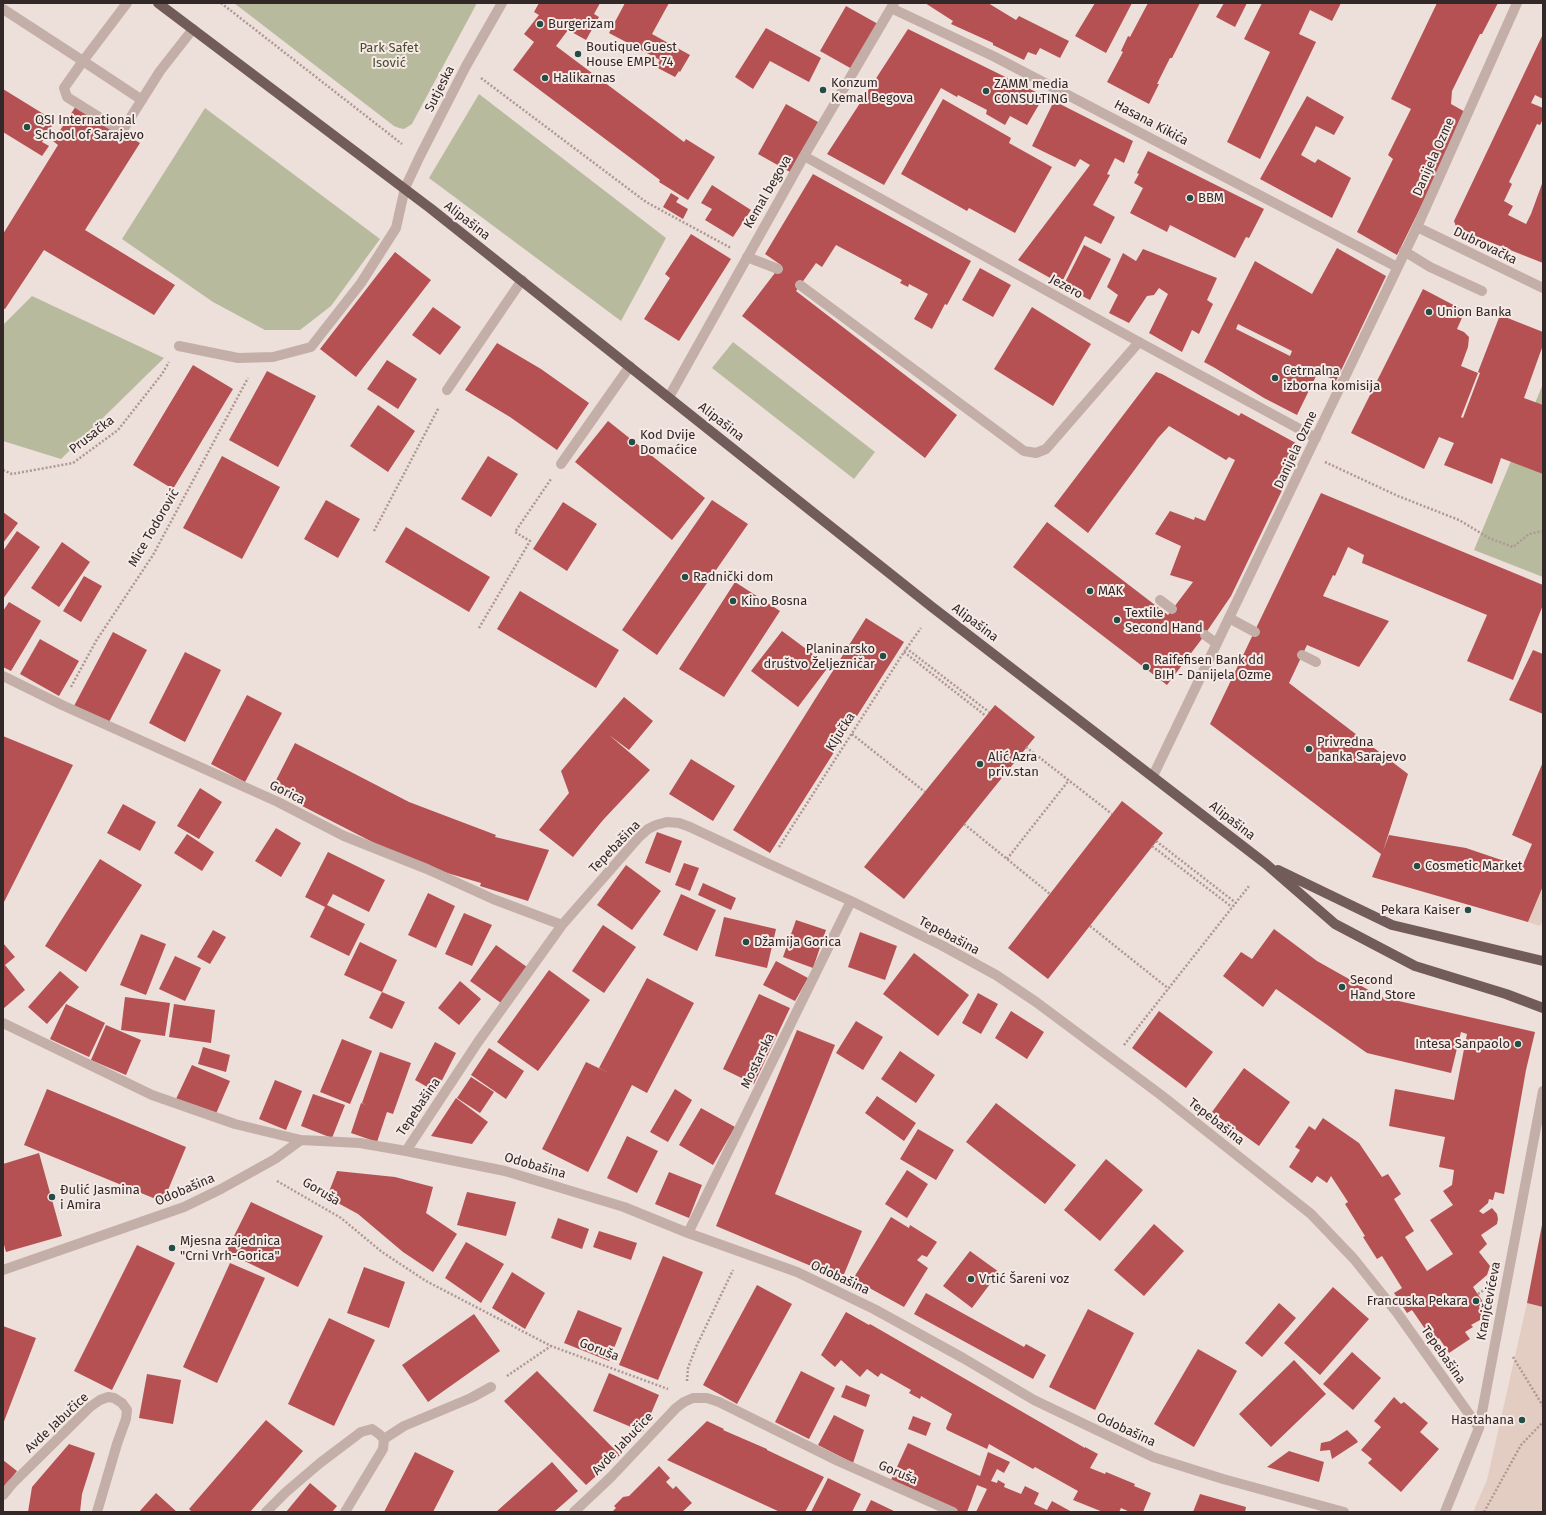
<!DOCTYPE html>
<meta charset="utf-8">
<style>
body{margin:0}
#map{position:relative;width:1546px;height:1515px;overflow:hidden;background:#eddfda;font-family:"Fira Sans",sans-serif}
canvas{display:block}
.frame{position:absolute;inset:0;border:4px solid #322827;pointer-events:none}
</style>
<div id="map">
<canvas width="1546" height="1515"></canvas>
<div class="frame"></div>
</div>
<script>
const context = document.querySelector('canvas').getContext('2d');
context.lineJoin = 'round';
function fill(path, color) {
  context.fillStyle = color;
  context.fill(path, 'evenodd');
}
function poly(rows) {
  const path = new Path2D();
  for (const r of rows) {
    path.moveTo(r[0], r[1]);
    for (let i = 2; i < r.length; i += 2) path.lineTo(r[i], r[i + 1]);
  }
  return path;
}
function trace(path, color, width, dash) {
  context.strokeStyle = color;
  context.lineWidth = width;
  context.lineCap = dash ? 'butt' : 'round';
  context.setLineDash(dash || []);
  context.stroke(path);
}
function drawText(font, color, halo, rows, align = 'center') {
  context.font = font + ' "Fira Sans",sans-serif';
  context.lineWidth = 4;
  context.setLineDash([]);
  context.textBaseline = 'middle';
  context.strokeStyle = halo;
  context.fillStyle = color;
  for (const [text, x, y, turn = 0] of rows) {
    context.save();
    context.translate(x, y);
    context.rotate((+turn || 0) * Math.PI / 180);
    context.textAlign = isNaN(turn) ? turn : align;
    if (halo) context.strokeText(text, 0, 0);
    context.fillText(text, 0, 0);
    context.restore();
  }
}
fill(poly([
 [234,3,477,3,414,120,412,124,404,129,399,128,394,126],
 [479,94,666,238,621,321,429,178],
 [205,108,380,239,331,306,300,330,265,330,213,302,122,239],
 [32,296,164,358,61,459,3,441,3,325],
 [733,342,875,452,854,479,712,368],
 [1543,384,1543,577,1474,550]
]), '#b8ba9d');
fill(poly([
 [1543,886,1543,921,1540,926,1528,922],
 [1527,1303,1543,1307,1543,1512,1473,1512,1487,1480]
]), '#e3cdc3');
fill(poly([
 [539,3,600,3,594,14,599,17,586,40,568,30,556,46,684,142,686,139,715,157,688,200,659,182,660,180,513,70,534,42,524,34,539,15,534,12],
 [625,3,669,3,652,34,690,55,680,72,679,71,675,77,656,67,660,60,609,33],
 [925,3,988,3,1016,20,1019,16,1069,41,1060,58,1040,48,1036,55,1028,52,1024,60,993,45,993,43,951,24,953,21],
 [1095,3,1132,3,1106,53,1075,36],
 [1148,3,1200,3,1172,58,1170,58,1157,84,1159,84,1149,104,1107,82,1123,52,1121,51,1128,36,1130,37],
 [1224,3,1247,3,1235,27,1216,17],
 [1262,3,1341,3,1332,21,1310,10,1309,12,1299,34,1316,42,1260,159,1227,142,1270,52,1244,39],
 [1437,3,1498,3,1482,34,1480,34,1452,91,1451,104,1467,113,1397,255,1357,232,1393,159,1388,155,1411,109,1391,99],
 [846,6,878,24,852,69,820,51],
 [766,28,821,58,809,82,770,61,753,89,735,77],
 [908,29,1044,96,1027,125,1010,116,1005,125,986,114,987,110,958,95,957,97,941,88,884,185,827,154],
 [1543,34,1543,99,1535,95,1531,103,1543,108,1543,119,1540,125,1537,124,1509,182,1512,184,1504,201,1513,206,1508,215,1526,224,1531,214,1543,181,1543,263,1457,229,1454,221],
 [3,89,55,121,42,142,49,146,42,156,3,132],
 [1307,96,1344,117,1334,135,1316,126,1301,155,1315,163,1318,159,1351,178,1332,218,1260,179],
 [943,99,1011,138,1009,143,1052,167,1015,233,969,208,967,211,901,174],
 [1054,101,1133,141,1124,163,1115,158,1107,174,1110,175,1093,205,1115,217,1101,244,1085,236,1061,284,1018,260,1090,165,1080,159,1075,167,1032,146],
 [786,104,818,122,790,172,758,154],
 [76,106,140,143,85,230,175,285,154,315,44,250,5,309,3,308,3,234,58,145,53,141],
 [1148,151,1264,209,1249,238,1246,237,1235,258,1170,225,1167,232,1130,213,1143,188,1134,183,1139,174,1137,173],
 [813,174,971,261,947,305,945,304,932,329,914,319,928,294,909,284,908,287,900,283,902,280,836,245,822,267,816,263,796,291,957,415,925,458,742,316,781,265,765,254],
 [712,185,751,210,733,237,705,220,712,209,701,203],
 [671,193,679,198,676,202,688,209,683,219,663,207],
 [691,234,731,259,679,341,644,319,670,278,665,274],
 [1084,245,1111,259,1090,300,1063,286],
 [1337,248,1386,276,1336,381,1318,372,1297,415,1264,398,1215,368,1204,362,1255,261,1312,294],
 [1238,324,1292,351,1290,356,1236,329],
 [1143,249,1217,278,1207,300,1213,304,1199,334,1192,330,1182,352,1149,333,1168,294,1159,288,1154,295,1147,296,1129,323,1109,313,1118,295,1107,287,1123,253,1136,261],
 [395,252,431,280,356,377,320,349],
 [980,268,1011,285,993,317,962,300],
 [1423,289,1465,311,1457,329,1464,332,1469,337,1468,347,1461,366,1478,373,1461,417,1463,418,1480,373,1478,372,1500,315,1543,332,1543,345,1524,398,1543,405,1543,474,1501,458,1492,484,1444,465,1454,443,1439,437,1424,469,1351,433],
 [433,307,461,327,440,355,412,335],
 [1032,307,1091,344,1053,406,994,369],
 [497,343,541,369,589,403,557,450,510,417,465,390],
 [387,360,417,379,398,409,367,389],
 [193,365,233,389,173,489,133,465],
 [267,371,316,396,278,467,229,440],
 [1156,372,1162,374,1239,416,1241,413,1303,447,1231,596,1201,640,1167,685,1013,567,1047,522,1168,615,1193,582,1170,575,1181,546,1155,534,1170,511,1194,520,1195,517,1205,521,1235,460,1229,457,1226,460,1169,426,1158,438,1088,533,1054,506],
 [378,405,415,431,388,472,350,446],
 [608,421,705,498,672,540,575,462],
 [222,456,280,487,242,559,183,528],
 [488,456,518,474,491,517,461,499],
 [1321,493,1543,585,1543,605,1513,680,1467,661,1487,615,1362,563,1364,555,1348,547,1335,576,1333,575,1323,596,1389,621,1359,667,1307,645,1289,683,1408,774,1383,851,1389,835,1466,848,1522,867,1532,844,1512,835,1543,762,1543,886,1528,922,1372,877,1381,854,1210,724],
 [326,500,360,519,338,558,304,539],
 [712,500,748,524,657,655,622,630],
 [563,502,597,524,567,571,533,549],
 [3,512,18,523,3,543],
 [406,527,490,577,469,612,385,562],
 [17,531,40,547,3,599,3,551],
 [62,542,90,562,59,607,31,588],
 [84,576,102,586,81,622,63,611],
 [735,582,780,611,724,697,679,669],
 [520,591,619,650,596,688,497,629],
 [9,602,41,621,11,671,3,667,3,611],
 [866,618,904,642,770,853,733,830],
 [782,631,829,666,798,707,751,671],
 [113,632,147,650,108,724,74,706],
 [40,639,79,661,59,696,20,674],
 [1533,650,1543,654,1543,714,1509,700],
 [185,652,221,670,185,742,149,723],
 [247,695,282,713,245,782,211,764],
 [624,697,653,721,629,750,609,735,650,770,603,820,573,857,539,830,569,793,561,771],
 [995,705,1035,737,904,899,864,867],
 [3,736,73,765,3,904],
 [295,743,409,802,496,835,495,837,549,850,528,901,480,886,481,883,427,867,386,849,271,790],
 [691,759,735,786,713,821,669,794],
 [200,788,222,802,199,839,177,826],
 [1122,801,1163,833,1048,979,1008,948],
 [123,804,156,822,140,851,107,833],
 [276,828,301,843,281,877,255,861],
 [657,832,682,841,670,873,645,863],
 [187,834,214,852,202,871,174,853],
 [328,852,385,880,369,912,333,894,327,905,365,924,349,956,310,937,325,907,305,897],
 [100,859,142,885,86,972,45,946],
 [684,863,699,868,690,891,675,885],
 [626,865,661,891,632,930,597,905],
 [703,883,736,898,731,910,698,895],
 [428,893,455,906,436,948,408,935],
 [681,894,716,910,697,951,663,935],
 [464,913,492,925,472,966,445,954],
 [724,917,776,929,767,968,715,956],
 [796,920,826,930,813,968,783,957],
 [603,925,636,947,604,993,572,971],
 [1274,929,1317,961,1381,997,1535,1032,1526,1070,1504,1194,1495,1192,1493,1200,1489,1199,1488,1203,1479,1211,1483,1214,1492,1208,1497,1214,1498,1219,1497,1224,1481,1235,1487,1244,1479,1252,1490,1266,1487,1275,1473,1287,1483,1302,1480,1320,1471,1325,1473,1327,1465,1332,1470,1339,1449,1353,1439,1338,1434,1342,1412,1310,1407,1313,1394,1293,1402,1288,1382,1256,1377,1259,1363,1237,1365,1236,1345,1204,1348,1202,1331,1176,1327,1183,1317,1176,1312,1183,1289,1167,1300,1150,1295,1147,1309,1126,1315,1130,1323,1118,1359,1143,1382,1177,1388,1174,1401,1194,1394,1199,1414,1231,1405,1237,1427,1271,1453,1254,1430,1220,1453,1205,1443,1191,1452,1185,1454,1170,1439,1167,1445,1137,1389,1126,1395,1089,1454,1100,1467,1034,1461,1032,1451,1073,1367,1053,1276,989,1263,1007,1223,976,1241,952,1252,959],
 [213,930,226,937,210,964,197,957],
 [860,932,897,946,885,980,848,967],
 [141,934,166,944,146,995,120,985],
 [360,942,397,960,382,992,405,1002,392,1029,369,1018,382,992,344,975],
 [3,943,15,957,5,965,25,990,3,1009],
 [496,945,527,967,501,1003,470,981],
 [914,953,969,995,938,1036,883,994],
 [175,956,201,968,185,1001,159,989],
 [776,961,808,978,795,1001,763,985],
 [549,970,590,1000,538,1071,497,1042],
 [60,971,79,987,47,1024,28,1007],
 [647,978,694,1003,647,1093,632,1085,588,1172,542,1149,586,1062,611,1074,599,1068],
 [460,981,481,999,459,1025,438,1008],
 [978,993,998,1004,981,1034,962,1023],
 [759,994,790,1008,754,1084,723,1069],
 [125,997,170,1003,165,1036,121,1030],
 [66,1004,105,1023,89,1057,50,1039],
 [174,1004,215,1010,211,1043,169,1037],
 [1011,1011,1044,1032,1027,1059,995,1038],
 [1159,1011,1213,1052,1186,1088,1132,1048],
 [856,1021,883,1037,863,1070,836,1053],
 [106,1025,141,1040,126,1075,91,1060],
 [797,1030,835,1045,775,1194,862,1231,842,1279,716,1226],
 [342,1039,372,1051,350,1104,320,1092],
 [435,1042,456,1053,436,1092,415,1080],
 [203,1047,230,1055,226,1072,198,1064],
 [489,1048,524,1071,506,1099,471,1075],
 [900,1051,935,1075,916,1103,881,1079],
 [380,1052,411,1063,393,1114,387,1112,377,1142,351,1133,361,1103,366,1105,362,1103],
 [192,1065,230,1081,215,1116,176,1099],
 [1244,1068,1290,1102,1259,1146,1212,1112],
 [471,1077,494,1092,480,1113,457,1098],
 [275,1080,302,1091,286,1130,259,1119],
 [47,1089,186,1147,163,1202,24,1145],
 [675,1089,692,1100,668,1142,650,1132],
 [313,1094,345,1105,332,1138,301,1126],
 [877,1096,916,1123,904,1141,865,1113],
 [456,1098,488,1122,472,1144,431,1136],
 [996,1103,1076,1165,1045,1204,966,1142],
 [701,1108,735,1127,713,1165,679,1145],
 [918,1129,954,1150,936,1180,900,1159],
 [627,1136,658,1151,637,1193,607,1178],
 [39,1153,62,1236,6,1252,3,1241,3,1164],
 [1106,1159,1143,1190,1100,1241,1064,1210],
 [907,1170,928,1184,907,1218,885,1204],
 [337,1171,395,1177,433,1187,426,1213,457,1234,433,1272,403,1252,358,1214,327,1197],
 [669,1172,702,1185,689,1218,655,1204],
 [467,1192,516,1202,506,1236,457,1225],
 [251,1202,323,1236,298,1287,226,1252],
 [891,1217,909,1228,910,1225,937,1242,927,1257,922,1255,917,1260,928,1268,904,1307,853,1279],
 [558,1218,589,1229,582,1249,551,1238],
 [1154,1224,1184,1251,1144,1296,1114,1270],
 [1542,1225,1543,1225,1543,1307,1527,1303],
 [599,1231,637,1243,631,1260,593,1247],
 [466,1242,504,1264,481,1303,445,1278],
 [137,1245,175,1263,112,1390,74,1371],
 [970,1251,999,1272,972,1308,943,1286],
 [663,1256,703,1272,658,1380,619,1365],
 [230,1263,265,1278,217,1383,183,1367],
 [364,1267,405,1282,389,1328,347,1313],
 [512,1272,545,1293,525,1329,492,1308],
 [757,1285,792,1304,737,1404,703,1385],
 [1333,1287,1369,1319,1320,1375,1284,1343],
 [926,1293,1024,1347,1026,1344,1046,1355,1033,1379,914,1314],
 [1279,1303,1296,1318,1262,1357,1245,1343],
 [1088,1309,1134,1333,1095,1410,1049,1387],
 [578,1310,622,1328,609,1361,564,1343],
 [846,1312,869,1325,870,1324,1085,1448,1085,1447,1098,1454,1090,1468,1105,1474,1106,1472,1135,1484,1134,1486,1151,1493,1143,1512,1130,1512,1121,1508,1119,1512,1103,1512,1073,1500,1078,1491,1035,1467,1033,1469,989,1444,987,1449,947,1430,946,1428,952,1414,921,1396,920,1399,909,1393,911,1390,881,1373,878,1377,867,1369,860,1377,841,1360,835,1367,821,1355],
 [474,1314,500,1351,428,1402,402,1365],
 [329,1318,375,1340,334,1426,288,1404],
 [3,1326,36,1338,3,1424],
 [1198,1349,1237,1371,1194,1447,1154,1424],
 [1352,1352,1381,1378,1353,1410,1323,1384],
 [1294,1360,1326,1394,1271,1447,1239,1414],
 [537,1371,620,1455,586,1485,504,1401],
 [801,1371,835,1388,809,1439,775,1422],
 [609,1373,659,1395,643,1432,593,1411],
 [147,1374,181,1380,173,1424,139,1418],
 [846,1385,870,1395,866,1407,841,1397],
 [1394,1397,1401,1404,1404,1402,1428,1423,1420,1432,1439,1449,1401,1492,1368,1463,1372,1459,1361,1450,1381,1427,1374,1421],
 [834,1415,864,1430,853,1463,818,1445],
 [913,1416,931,1423,926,1436,908,1429],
 [266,1420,303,1451,250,1512,192,1512,189,1509],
 [707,1421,724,1429,723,1430,767,1449,767,1450,824,1477,805,1512,780,1512,667,1460],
 [1347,1430,1356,1439,1358,1442,1332,1459,1330,1450,1320,1451,1321,1443,1330,1441],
 [908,1443,980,1476,988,1452,1010,1462,1004,1473,997,1469,991,1481,997,1483,998,1480,1005,1484,1004,1487,1021,1494,1025,1486,1039,1493,1034,1504,1047,1510,1052,1501,1072,1512,976,1512,987,1489,977,1485,967,1512,958,1512,891,1480],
 [69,1444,95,1453,82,1494,80,1512,28,1512,32,1487],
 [1289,1451,1324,1462,1319,1482,1267,1467],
 [415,1452,454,1471,433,1512,384,1512],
 [3,1460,17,1471,3,1489],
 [552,1462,578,1491,554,1512,496,1512],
 [659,1466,670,1478,666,1482,673,1489,676,1486,692,1503,682,1512,612,1512,616,1508,614,1506,623,1497,629,1496],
 [828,1478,861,1494,852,1512,811,1512],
 [310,1483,337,1506,332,1512,286,1512],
 [156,1493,177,1512,139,1512],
 [1200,1494,1246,1507,1245,1512,1193,1512],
 [871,1500,896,1512,865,1512]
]), '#b55152');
trace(poly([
 [221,3,402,144],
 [481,78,646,202,731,248],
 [1325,462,1398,496,1459,520,1489,538,1513,547,1529,534,1543,531],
 [3,470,12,474,73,463,118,430,162,374,169,362],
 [374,531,439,407],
 [479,628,530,541,515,532,551,479],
 [906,648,989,712],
 [904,652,986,716],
 [71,687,96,641,153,555,248,378],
 [852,734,925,792],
 [1026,747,1112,814],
 [964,824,1050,894],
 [1156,841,1236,903],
 [1152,846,1232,907],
 [779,847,904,652,921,628],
 [1007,859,1069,780],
 [1090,926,1169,989],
 [1124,1045,1249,886],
 [277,1181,341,1218,382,1252,426,1281,551,1346,668,1389],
 [1478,1294,1484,1290],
 [1513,1357,1543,1406],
 [507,1376,551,1346],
 [687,1381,688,1368,696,1347,733,1270],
 [1484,1512,1521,1445,1543,1422]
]), '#af9793', 2.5, [2, 2]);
trace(poly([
 [127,3,83,61,142,100],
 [3,9,83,61,64,88,67,97,118,129,121,130,124,128,160,71,193,29],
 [1404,251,1430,267,1482,291],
 [747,257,778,269],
 [800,285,1024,451,1036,453,1046,449,1139,342],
 [179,346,238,358,273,357,311,347,361,283,396,228,405,188],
 [1160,600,1172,609],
 [1229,618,1255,632],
 [1205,635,1216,643],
 [1302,655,1316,662]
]), '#c4aea8', 10);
trace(poly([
 [447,390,522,280],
 [561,464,630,366]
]), '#c4aea8', 10);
trace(poly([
 [891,8,995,57,1397,267],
 [804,156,1139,342,1316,438],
 [405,188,420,156,466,66,502,3],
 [1417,227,1543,288],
 [669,397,804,156,894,3],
 [3,676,62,705,278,802,344,836,427,869,493,899,562,925],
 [1153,776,1417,227,1517,3],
 [3,1023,152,1095,235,1124,301,1140,360,1143,406,1151,505,1171,624,1207,688,1233,797,1272,874,1309,963,1358,1034,1400,1153,1457,1223,1479,1344,1512],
 [406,1151,478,1042,562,925,639,837,648,829,656,825,667,822,679,823,690,827,769,864,851,901,941,945,996,975,1036,1002,1161,1095,1311,1214,1354,1259,1398,1314,1479,1428],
 [688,1233,851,901],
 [3,1270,184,1207,221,1189,275,1159,301,1140],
 [384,1439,404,1426,471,1398,491,1387],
 [3,1495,12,1484,90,1407,100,1400,108,1397,114,1398,122,1403,127,1410,126,1419,117,1444,97,1512],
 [266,1512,286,1492,320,1463,361,1432,372,1429,379,1434,384,1439,383,1449,345,1512],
 [574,1512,611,1477,676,1408,684,1402,693,1398,707,1398,719,1402,838,1461,953,1512],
 [1445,1512,1479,1428,1543,1091]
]), '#c4aea8', 10);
trace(poly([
 [158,3,430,208,932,607,1266,864,1335,924,1415,966,1506,994,1543,1008],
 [1278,870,1392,925,1543,961]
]), '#725c5a', 10);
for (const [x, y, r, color] of [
 [540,24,4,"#234d45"],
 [578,54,4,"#234d45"],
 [545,78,4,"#234d45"],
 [823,90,4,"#234d45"],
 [986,91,4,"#234d45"],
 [27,127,4,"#234d45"],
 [1190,198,4,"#234d45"],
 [1429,312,4,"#234d45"],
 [1275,378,4,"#234d45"],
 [632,442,4,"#234d45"],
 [685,577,4,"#234d45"],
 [1090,591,4,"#234d45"],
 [733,601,4,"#234d45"],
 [1117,620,4,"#234d45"],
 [883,656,4,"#234d45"],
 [1146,667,4,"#234d45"],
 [1309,749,4,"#234d45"],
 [980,764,4,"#234d45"],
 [1417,866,4,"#234d45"],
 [1468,910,4,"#234d45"],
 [746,942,4,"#234d45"],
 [1342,987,4,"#234d45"],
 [1518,1044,4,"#234d45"],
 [52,1197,4,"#234d45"],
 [172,1248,4,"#234d45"],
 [971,1279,4,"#234d45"],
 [1476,1301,4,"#234d45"],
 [1522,1420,4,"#234d45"]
]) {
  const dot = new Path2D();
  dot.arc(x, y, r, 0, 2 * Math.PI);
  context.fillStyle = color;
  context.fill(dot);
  trace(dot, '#f6eae6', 1.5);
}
drawText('13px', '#322827', '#f6eae6', [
 ["Burgerizam",548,24],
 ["Boutique Guest",586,47],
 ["House EMPL 74",586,62],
 ["Halikarnas",553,78],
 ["Konzum",831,83],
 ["Kemal Begova",831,98],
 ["ZAMM media",994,84],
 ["CONSULTING",994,99],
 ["QSI International",35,120],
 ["School of Sarajevo",35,135],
 ["BBM",1198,198],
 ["Union Banka",1437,312],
 ["Cetrnalna",1283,371],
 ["izborna komisija",1283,386],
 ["Kod Dvije",640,435],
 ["Domaćice",640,450],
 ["Radnički dom",693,577],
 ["MAK",1098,591],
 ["Kino Bosna",741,601],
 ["Textile",1125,613],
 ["Second Hand",1125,628],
 ["Planinarsko",875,649,"right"],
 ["društvo Željezničar",875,664,"right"],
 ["Raifefisen Bank dd",1154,660],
 ["BIH - Danijela Ozme",1154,675],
 ["Privredna",1317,742],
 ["banka Sarajevo",1317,757],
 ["Alić Azra",988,757],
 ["priv.stan",988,772],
 ["Cosmetic Market",1425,866],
 ["Pekara Kaiser",1460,910,"right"],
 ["Džamija Gorica",754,942],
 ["Second",1350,980],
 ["Hand Store",1350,995],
 ["Intesa Sanpaolo",1510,1044,"right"],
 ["Đulić Jasmina",60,1190],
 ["i Amira",60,1205],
 ["Mjesna zajednica",180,1241],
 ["\"Crni Vrh-Gorica\"",180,1256],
 ["Vrtić Šareni voz",979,1279],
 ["Francuska Pekara",1468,1301,"right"],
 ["Hastahana",1514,1420,"right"]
], 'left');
drawText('13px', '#494c2e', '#f6eae6', [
 ["Park Safet",389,48],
 ["Isović",389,63]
]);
drawText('13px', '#322827', '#f6eae6', [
 ["Sutjeska",440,89,-63],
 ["Hasana Kikića",1151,123,28],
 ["Danijela Ozme",1434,157,-66],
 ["Kemal begova",768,192,-60],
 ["Alipašina",467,221,38],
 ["Dubrovačka",1485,246,26],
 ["Jezero",1066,287,29],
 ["Alipašina",721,422,38],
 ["Prusačka",92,435,-38],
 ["Danijela Ozme",1296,450,-65],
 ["Mice Todorović",154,528,-60],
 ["Alipašina",975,623,37],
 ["Ključka",841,732,-58],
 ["Gorica",287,793,26],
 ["Alipašina",1232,821,38],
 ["Tepebašina",615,847,-46],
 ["Tepebašina",949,936,28],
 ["Mostarska",758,1061,-64],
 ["Tepebašina",419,1107,-56],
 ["Tepebašina",1216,1122,38],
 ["Odobašina",535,1166,16],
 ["Odobašina",185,1190,-23],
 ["Goruša",321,1192,31],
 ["Odobašina",840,1278,25],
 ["Kranjčevićeva",1489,1301,-79],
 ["Goruša",599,1350,21],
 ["Tepebašina",1443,1355,55],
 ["Avde Jabučice",57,1423,-43],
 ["Odobašina",1126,1430,25],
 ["Avde Jabučice",623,1444,-46],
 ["Goruša",898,1473,23]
]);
</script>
